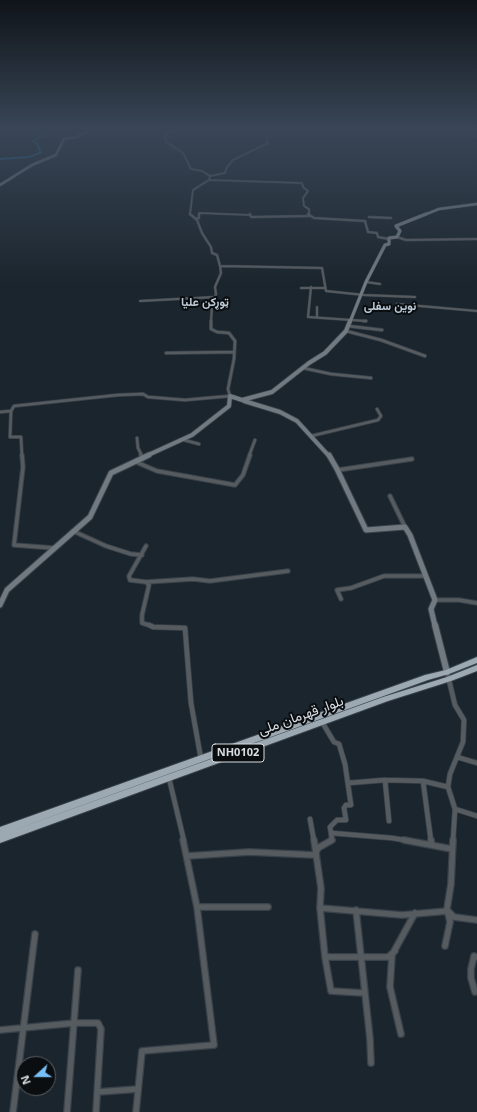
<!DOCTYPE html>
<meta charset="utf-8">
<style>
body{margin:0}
#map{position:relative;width:477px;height:1112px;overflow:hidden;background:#1b252d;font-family:"Noto Sans",sans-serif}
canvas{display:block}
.north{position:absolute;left:16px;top:1056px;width:40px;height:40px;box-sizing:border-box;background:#0a0e11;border:1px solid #5c6165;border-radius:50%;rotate:249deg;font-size:11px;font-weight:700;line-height:16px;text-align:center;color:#d7dde2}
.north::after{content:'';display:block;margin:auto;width:14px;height:18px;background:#78bff7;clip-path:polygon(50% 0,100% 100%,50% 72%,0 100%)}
</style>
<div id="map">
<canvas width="477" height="1112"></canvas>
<div class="north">N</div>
</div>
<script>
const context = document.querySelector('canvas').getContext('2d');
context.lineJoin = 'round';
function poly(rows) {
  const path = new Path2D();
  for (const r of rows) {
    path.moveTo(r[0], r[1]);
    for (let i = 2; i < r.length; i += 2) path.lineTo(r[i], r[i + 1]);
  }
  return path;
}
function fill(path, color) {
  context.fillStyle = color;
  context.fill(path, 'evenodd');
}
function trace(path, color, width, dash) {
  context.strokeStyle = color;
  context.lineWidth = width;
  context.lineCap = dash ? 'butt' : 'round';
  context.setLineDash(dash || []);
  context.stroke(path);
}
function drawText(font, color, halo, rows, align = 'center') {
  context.font = font + ' "Noto Sans",Vazirmatn,sans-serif';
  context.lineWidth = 4;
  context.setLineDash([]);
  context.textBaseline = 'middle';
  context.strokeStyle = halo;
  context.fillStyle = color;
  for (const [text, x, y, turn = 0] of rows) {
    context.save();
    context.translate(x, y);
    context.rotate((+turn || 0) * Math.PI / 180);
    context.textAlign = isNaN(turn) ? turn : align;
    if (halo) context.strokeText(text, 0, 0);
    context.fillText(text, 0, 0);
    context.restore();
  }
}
fill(poly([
 [46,130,48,130,46,135,34,141,38,143,42,153,29,158,0,160,0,158,29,156,39,152,36,144,31,141,44,134,46,130]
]), '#1d6798');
const streetFar5 = poly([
 [173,130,172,133,165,134,166,142,183,153,191,169,202,171,210,176],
 [172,131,192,131],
 [209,180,302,183,303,187,308,191,303,198,304,206,309,209,309,215],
 [191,215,190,214,193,190,209,180,210,176,225,173,227,167,233,160,268,143,267,138,271,130],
 [199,215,199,213,250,215]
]);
const streetFar4 = poly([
 [190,214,197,220,202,233,211,247,212,253,217,255,220,266,221,273,215,287,216,294,212,305,211,322],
 [250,214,251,217,310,216],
 [308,214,314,218,365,221,368,232,377,233,378,237,389,239],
 [369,217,391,218],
 [196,219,199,218,199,214],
 [397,237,406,240,477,239],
 [220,266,322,268,326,291,364,295,415,297],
 [366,282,380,284],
 [311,287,308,317,366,321],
 [301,288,324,288],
 [140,301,215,297],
 [397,304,477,311],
 [317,307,317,317]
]);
const streetFar3 = poly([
 [364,321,366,321],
 [348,326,382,330],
 [346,331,381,340,425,356],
 [166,353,234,352],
 [303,368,331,374,371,378],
 [11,411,10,437,21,437,22,456],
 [0,412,11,411,14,406,118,395,143,394,148,397,185,400,230,396,228,389,234,359,235,341,229,333,217,332,211,329,211,321],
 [311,436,378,420,381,416,377,409],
 [137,438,138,448,142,456],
 [184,440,199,444],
 [249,456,255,440]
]);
const streetFar2 = poly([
 [22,455,23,467,14,545,54,548],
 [141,455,143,459],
 [136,462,157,471,235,485,243,475,250,455],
 [338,470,412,459],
 [390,496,405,527],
 [73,531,106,546,131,554,142,555],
 [146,546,129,576,130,580,146,582,149,585,142,615,142,623,152,626],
 [146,582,193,579,210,581,288,571],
 [341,599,337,590,351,588,384,576,426,576],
 [435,600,459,600,477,603]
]);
const streetFar1 = poly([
 [149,625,153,627,185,628,191,703,201,759],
 [447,672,455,705,464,720,463,742,450,774,448,787,455,809,453,841],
 [322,722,334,742,339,744,345,764,351,805,346,805,344,808,346,820,337,820,330,827,331,833],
 [457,757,477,763],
 [169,778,184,841],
 [385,780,389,821],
 [423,781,431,841],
 [348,783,385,780,423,781,448,787],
 [455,809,477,816],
 [310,819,314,841],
 [330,841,332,840,331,833,392,838,410,841]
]);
const street = poly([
 [314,840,321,888,320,908,325,957,388,957,395,951],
 [404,840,452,849],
 [431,840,432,845],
 [187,856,249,852,315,855,318,848,332,840],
 [197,907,268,907],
 [320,908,402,915,448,911,454,917,477,920],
 [356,910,370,1039,371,1063],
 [445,946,450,922,447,909,451,884,453,840],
 [325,957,331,991,364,993],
 [475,992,471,978,471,969,474,956,477,957],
 [0,1030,75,1023,98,1023,101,1029,96,1112],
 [401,1034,390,987,392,955,415,913],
 [98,1092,138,1089],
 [13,1112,35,934],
 [67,1112,78,970],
 [136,1112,142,1051,214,1045,197,907,183,840]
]);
const secondaryFar4 = poly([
 [0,185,32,165,56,155,64,139,77,137,90,130],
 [424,215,439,209,477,204]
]);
const secondaryFar3 = poly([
 [350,322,366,282,385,245,389,244,389,238,397,237,400,231,396,226,426,214]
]);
const secondaryFar2 = poly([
 [244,401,280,412,297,421,329,456],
 [146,456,192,435,229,406,230,396,242,400,272,392,309,363,325,353,346,331,350,321]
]);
const secondaryFar1 = poly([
 [329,455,337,469,366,530,405,527,410,535,435,600,431,609,435,626],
 [0,605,7,590,90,517,111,473,149,455]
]);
const secondary = poly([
 [435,625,447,672]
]);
const highway = poly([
 [477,657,477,663,449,674,428,680,0,835,0,827,425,675,446,670,477,657],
 [477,665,477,671,451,681,388,701,0,843,0,835,383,697,447,677,477,665]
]);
trace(streetFar5, '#39424a', 2.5);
trace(streetFar4, '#39424a', 3);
trace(streetFar3, '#39424a', 4);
trace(streetFar2, '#39424a', 5.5);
trace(streetFar1, '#39424a', 6);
trace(street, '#39424a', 8);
trace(secondaryFar4, '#39424a', 3.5);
trace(secondaryFar3, '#39424a', 4);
trace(secondaryFar2, '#39424a', 5.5);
trace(secondaryFar1, '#39424a', 7);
trace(secondary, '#39424a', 8);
trace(highway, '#39424a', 2);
trace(streetFar5, '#565b5f', 1.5);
trace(streetFar4, '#565b5f', 2);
trace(streetFar3, '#565b5f', 2.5);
trace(streetFar2, '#565b5f', 3.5);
trace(streetFar1, '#565b5f', 4.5);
trace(street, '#565b5f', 5.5);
trace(secondaryFar4, '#727a81', 2.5);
trace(secondaryFar3, '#727a81', 3);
trace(secondaryFar2, '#727a81', 4);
trace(secondaryFar1, '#727a81', 5);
trace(secondary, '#727a81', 6);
fill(highway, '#9ca8b2');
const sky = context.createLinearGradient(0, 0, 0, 286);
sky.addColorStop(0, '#0f1419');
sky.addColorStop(0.45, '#394657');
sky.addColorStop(1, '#39465700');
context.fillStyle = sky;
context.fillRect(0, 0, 477, 286);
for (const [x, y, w] of [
 [238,753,52]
]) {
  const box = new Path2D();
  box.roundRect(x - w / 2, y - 9, w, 18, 3);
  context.fillStyle = '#0a0e11';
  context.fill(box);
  trace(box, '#d7dde2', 1);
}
drawText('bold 11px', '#d7dde2', null, [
 ["NH0102",238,753]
]);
drawText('bold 12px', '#becbd6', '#0a0e11', [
 ["ټوړکن علیا",205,303],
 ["نوین سفلى",390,307]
]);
drawText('14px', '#d7dde2', '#0a0e11', [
 ["بلوار قهرمان ملی",301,716,-20]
]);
</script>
